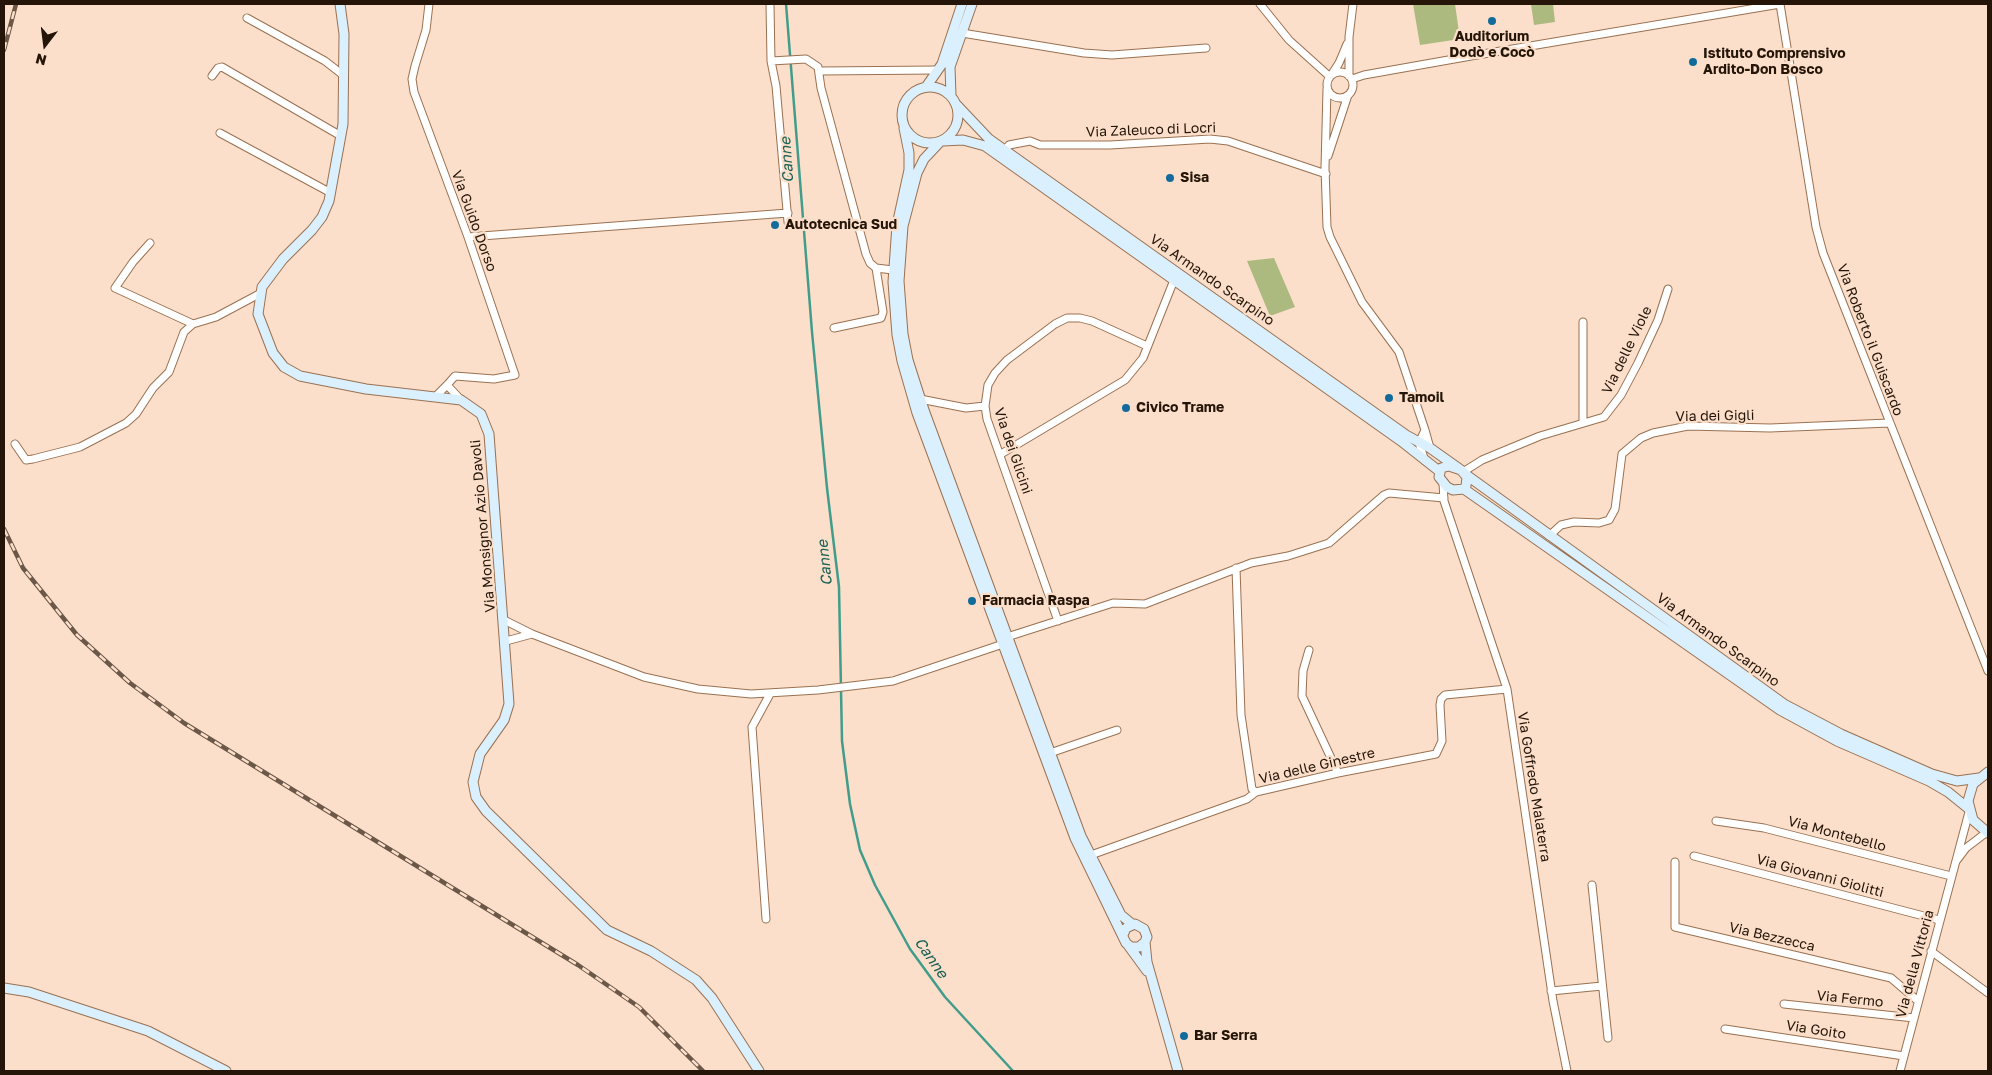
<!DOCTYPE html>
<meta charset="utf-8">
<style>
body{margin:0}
#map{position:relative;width:1992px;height:1075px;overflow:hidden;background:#fbdfca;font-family:"Golos Text",sans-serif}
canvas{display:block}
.frame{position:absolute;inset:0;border:5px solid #241508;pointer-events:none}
.north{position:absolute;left:20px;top:20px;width:50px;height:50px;-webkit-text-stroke:4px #fbdfca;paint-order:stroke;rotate:195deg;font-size:14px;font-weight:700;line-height:20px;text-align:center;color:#241508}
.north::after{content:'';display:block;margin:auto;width:18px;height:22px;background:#241508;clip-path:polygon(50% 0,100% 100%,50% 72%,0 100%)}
</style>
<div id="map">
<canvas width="1992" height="1075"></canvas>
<div class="frame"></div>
<div class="north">N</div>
</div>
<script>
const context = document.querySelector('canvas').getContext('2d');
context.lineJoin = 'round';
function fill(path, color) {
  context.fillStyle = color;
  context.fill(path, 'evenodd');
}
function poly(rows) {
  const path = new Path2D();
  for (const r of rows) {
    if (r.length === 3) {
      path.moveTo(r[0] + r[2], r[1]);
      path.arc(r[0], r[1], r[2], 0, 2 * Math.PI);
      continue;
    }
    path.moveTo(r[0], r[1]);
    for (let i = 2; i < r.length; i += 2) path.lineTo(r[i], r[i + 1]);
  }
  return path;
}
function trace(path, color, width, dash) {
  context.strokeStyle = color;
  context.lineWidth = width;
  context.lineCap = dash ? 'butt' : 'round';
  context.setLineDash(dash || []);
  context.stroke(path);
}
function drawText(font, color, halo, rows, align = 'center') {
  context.font = font + ' "Golos Text",sans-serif';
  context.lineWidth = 4.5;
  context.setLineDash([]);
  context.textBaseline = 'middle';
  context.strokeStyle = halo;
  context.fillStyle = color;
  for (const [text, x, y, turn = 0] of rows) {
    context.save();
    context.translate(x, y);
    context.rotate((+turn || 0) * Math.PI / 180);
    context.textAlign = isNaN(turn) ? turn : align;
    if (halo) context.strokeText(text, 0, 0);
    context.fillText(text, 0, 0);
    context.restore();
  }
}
fill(poly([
 [1413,4,1455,4,1460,39,1420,45],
 [1531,4,1553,4,1555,22,1534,25],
 [1274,258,1295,307,1270,316,1247,261]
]), '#acba7f');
trace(poly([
 [786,4,812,332,827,488,839,587,842,741,850,804,860,850,875,885,910,949,945,997,1013,1071]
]), '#429c8b', 2.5);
const street = poly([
 [429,4,426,30,415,66,412,79,414,92,468,237,515,375,494,379,455,376,447,385],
 [770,4,771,61,776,86,788,222],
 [1260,4,1289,40,1329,76],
 [1780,4,1816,227,1823,253,1988,671],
 [247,18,325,61,343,75],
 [962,33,1084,53,1112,55,1206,48],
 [771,61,806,59,818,67,821,88,866,254,870,263,876,268,893,270],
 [819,71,938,70],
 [1340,85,13],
 [1332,74,1339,63,1347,44],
 [212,76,218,68,222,67,341,136],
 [1349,76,1349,37,1353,4],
 [1352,79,1364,75,1471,56,1780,4],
 [1327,89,1325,168,1327,227,1330,237,1362,302,1399,352,1425,430],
 [220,133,331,193],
 [1005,150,1009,145,1030,141,1040,145,1110,145,1210,139,1228,141,1326,174],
 [1328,156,1348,95],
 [468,237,788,213],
 [150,243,133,262,115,288,193,324,216,317,261,293],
 [834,328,881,318,883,312,876,268],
 [435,397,447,385,461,400],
 [920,399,966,408,985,406],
 [1583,423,1583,322],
 [15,444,26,460,33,459,80,447,126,423,136,414,153,388,169,372,184,332,193,324],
 [1001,454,1125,380,1143,358,1174,280],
 [1425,461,1419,443,1425,430,1430,448],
 [1463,472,1482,460,1540,436,1604,417,1621,395,1638,363,1658,320,1668,289],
 [1443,483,1444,501,1507,689,1553,1001,1567,1071],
 [1549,536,1561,525,1574,522,1599,523,1609,520,1615,509,1622,454,1641,438,1653,433,1688,426,1770,428,1889,423],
 [1236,568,1241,715,1252,789,1256,792],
 [504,620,532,634,644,677,698,689,751,694,818,690,893,681,1003,644],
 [1058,621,987,419,985,406,988,385,995,373,1007,360,1055,324,1067,318,1080,318,1092,321,1147,346],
 [1007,637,1113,603,1145,604,1251,563,1288,556,1329,543,1384,495,1389,493,1444,498],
 [506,641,532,634],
 [1309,650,1303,671,1302,696,1338,773],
 [1050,753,1117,730],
 [1716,821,1764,828,1951,876],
 [1091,855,1247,799,1256,792,1338,773,1436,754,1442,741,1440,705,1441,699,1445,695,1507,689],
 [1694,856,1939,920],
 [1957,860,1966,848,1987,832],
 [1675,862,1675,927,1891,978,1918,1001],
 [1592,885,1608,1038],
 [766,919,752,727,770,694],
 [1931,951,1988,993],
 [1551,991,1602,986],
 [1784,1004,1914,1018],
 [1725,1029,1904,1056],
 [1900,1071,1969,812]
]);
const secondary = poly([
 [340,4,344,34,343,124,329,201,322,217,312,230,283,259,262,287,258,314,273,353,284,367,300,376,366,389,461,400,481,414,489,434,509,704,504,720,480,754,473,782,476,797,486,811,607,930,651,951,696,980,712,998,759,1071],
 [930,115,28],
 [926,87,942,64,962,4],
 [951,96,950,67,972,4],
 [955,103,989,139,1406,435,1430,448,1461,470,1467,477,1466,486,1464,489,1453,490,1447,487,1439,477,1441,468,1449,466,1461,470],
 [904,128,909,153,909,170,897,225,893,282,897,335,902,361,917,413,1075,838,1126,943,1131,947,1139,947,1145,942,1147,937,1144,929,1135,924,1126,928,1123,935],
 [943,141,963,140,985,146,1401,441,1439,471],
 [940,142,924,159,917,173,903,226,899,281,903,334,908,360,924,410,1081,836,1121,915,1132,924],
 [1465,474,1784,704,1841,734,1932,774,1957,781,1979,778],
 [1464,489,1780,710,1837,741,1929,781,1948,792,1969,809],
 [1988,772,1973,784,1968,801,1973,820,1988,833],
 [1145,942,1147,962,1178,1071],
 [1128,945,1147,971],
 [4,988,29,992,148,1031,226,1071]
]);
trace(street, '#9a7151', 9);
trace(secondary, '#9a7151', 11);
trace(street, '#fff', 7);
trace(secondary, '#dbf0fe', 9);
const rail = poly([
 [4,50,16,4],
 [4,529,23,568,77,635,130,683,184,723,578,965,639,1007,703,1071]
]);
trace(rail, '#6b5848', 4.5);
trace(rail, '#fbdfca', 2.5, [8]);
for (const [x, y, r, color] of [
 [1492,21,5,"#126b9b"],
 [1693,62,5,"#126b9b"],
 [1170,178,5,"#126b9b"],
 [775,225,5,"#126b9b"],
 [1389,398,5,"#126b9b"],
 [1126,408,5,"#126b9b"],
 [972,601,5,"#126b9b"],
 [1184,1036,5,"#126b9b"]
]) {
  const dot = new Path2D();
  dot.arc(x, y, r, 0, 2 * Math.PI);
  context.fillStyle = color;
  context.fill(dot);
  trace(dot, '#fbdfca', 2);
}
drawText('bold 14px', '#241508', '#fbdfca', [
 ["Auditorium",1492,37,"center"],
 ["Dodò e Cocò",1492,53,"center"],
 ["Istituto Comprensivo",1703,54],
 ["Ardito-Don Bosco",1703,70],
 ["Sisa",1180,178],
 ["Autotecnica Sud",785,225],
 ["Tamoil",1399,398],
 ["Civico Trame",1136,408],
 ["Farmacia Raspa",982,601],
 ["Bar Serra",1194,1036]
], 'left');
drawText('14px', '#241508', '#fbdfca', [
 ["Via Zaleuco di Locri",1151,130,-2],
 ["Via Guido Dorso",474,221,70],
 ["Via Armando Scarpino",1212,280,35],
 ["Via Roberto il Guiscardo",1870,340,69],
 ["Via delle Viole",1627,350,-64],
 ["Via dei Gigli",1715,416,-1],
 ["Via dei Glicini",1013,451,71],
 ["Via Monsignor Azio Davoli",483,526,-95],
 ["Via Armando Scarpino",1718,640,36],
 ["Via delle Ginestre",1317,766,-13],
 ["Via Goffredo Malaterra",1534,787,81],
 ["Via Montebello",1837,834,15],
 ["Via Giovanni Giolitti",1820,876,15],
 ["Via Bezzecca",1772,937,13],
 ["Via della Vittoria",1915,964,-75],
 ["Via Fermo",1850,999,6],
 ["Via Goito",1816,1030,9]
]);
drawText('italic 15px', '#196155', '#fbdfca', [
 ["Canne",787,160,-94],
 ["Canne",825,563,-96],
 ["Canne",931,958,55]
]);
</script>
